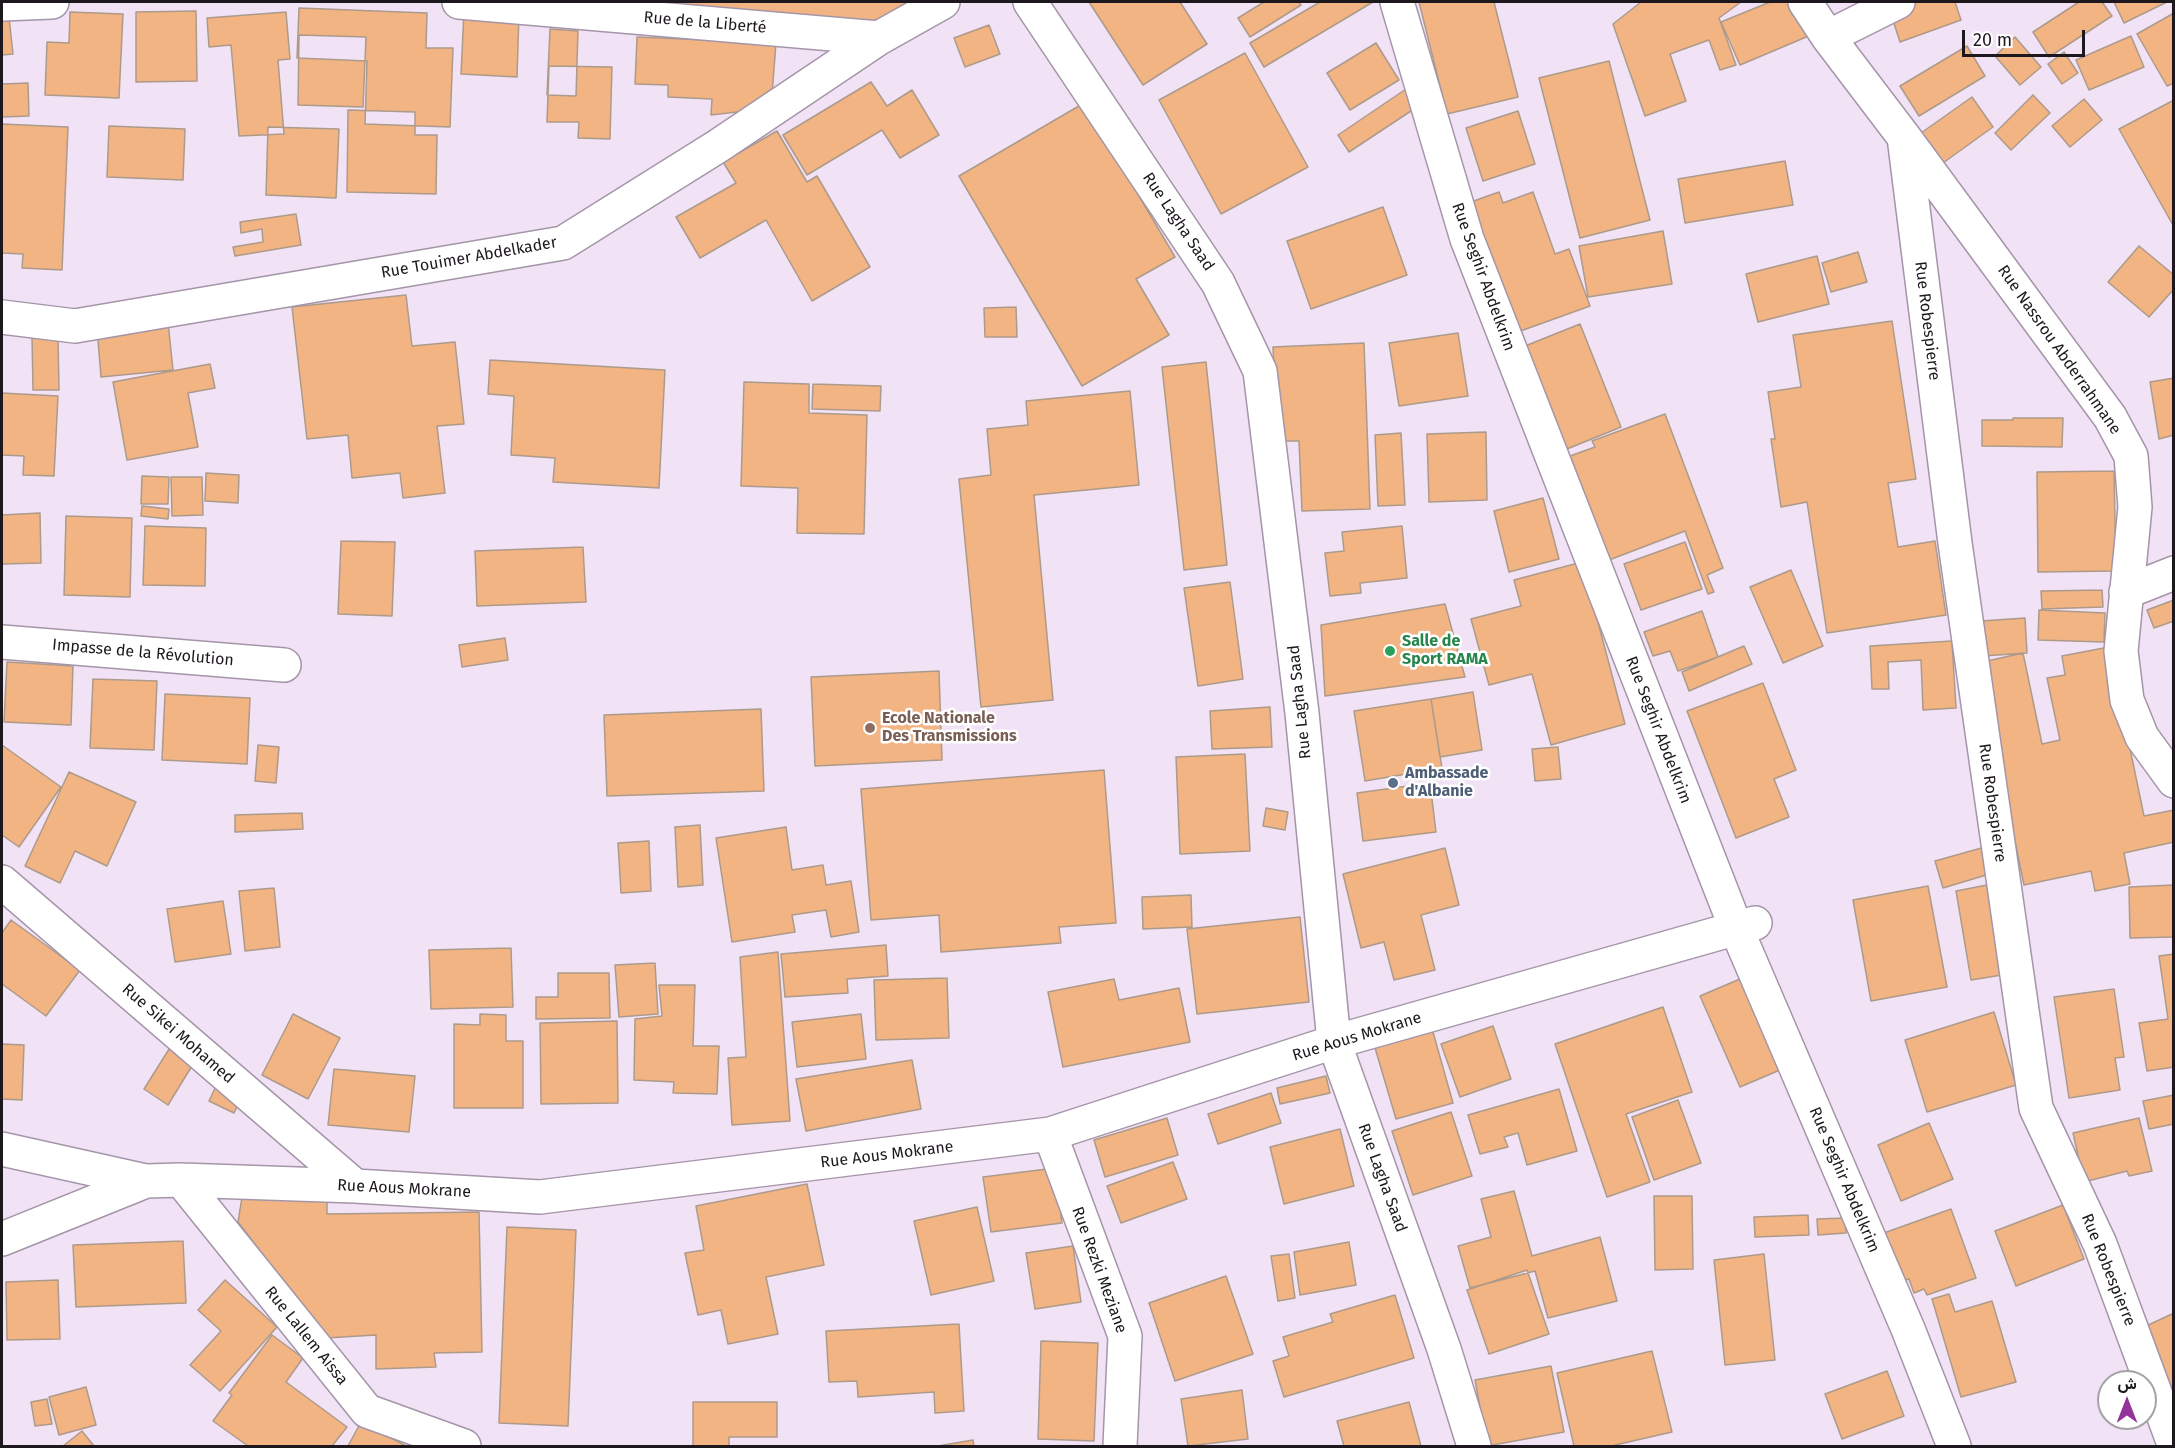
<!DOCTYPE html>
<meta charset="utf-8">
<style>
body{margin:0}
#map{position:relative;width:2175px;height:1448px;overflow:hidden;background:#f2e2f6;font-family:"Fira Sans",Vazirmatn,sans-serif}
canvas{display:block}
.frame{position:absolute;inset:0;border:3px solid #1d171e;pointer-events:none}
.north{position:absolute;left:2097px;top:1370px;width:60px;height:60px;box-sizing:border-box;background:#fff;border:2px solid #a5a2a5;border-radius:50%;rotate:0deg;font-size:16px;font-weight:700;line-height:24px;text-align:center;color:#1d171e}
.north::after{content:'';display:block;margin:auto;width:21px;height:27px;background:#94339a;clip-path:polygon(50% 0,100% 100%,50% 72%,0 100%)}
.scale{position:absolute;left:1962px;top:30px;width:123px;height:27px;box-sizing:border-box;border:3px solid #1d171e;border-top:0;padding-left:8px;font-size:18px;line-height:21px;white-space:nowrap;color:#1d171e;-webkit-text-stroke:4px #fff;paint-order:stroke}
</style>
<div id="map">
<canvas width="2175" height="1448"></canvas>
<div class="frame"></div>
<div class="north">ش</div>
<div class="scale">20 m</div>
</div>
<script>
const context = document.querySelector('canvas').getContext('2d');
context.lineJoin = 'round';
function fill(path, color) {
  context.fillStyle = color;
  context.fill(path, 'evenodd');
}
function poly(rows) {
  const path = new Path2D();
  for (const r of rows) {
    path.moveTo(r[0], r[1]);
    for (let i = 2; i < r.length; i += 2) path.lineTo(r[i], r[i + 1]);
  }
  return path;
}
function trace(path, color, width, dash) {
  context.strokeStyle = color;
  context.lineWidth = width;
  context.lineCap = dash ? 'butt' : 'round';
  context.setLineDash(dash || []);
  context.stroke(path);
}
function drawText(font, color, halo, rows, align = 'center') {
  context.font = font + ' "Fira Sans",sans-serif';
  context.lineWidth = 5;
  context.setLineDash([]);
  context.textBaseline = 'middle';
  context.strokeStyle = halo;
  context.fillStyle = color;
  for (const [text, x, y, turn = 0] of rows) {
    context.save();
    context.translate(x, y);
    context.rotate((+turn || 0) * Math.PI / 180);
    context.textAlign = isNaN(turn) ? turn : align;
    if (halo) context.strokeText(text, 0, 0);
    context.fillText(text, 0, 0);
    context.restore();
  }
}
const building = poly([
 [630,2,914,2,874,24,630,2],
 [1089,2,1180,2,1207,44,1143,85,1089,2],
 [1264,2,1299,2,1301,5,1250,37,1238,18,1264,2],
 [1320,2,1373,2,1264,67,1250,43,1320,2],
 [1419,2,1494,2,1518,97,1447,114,1419,2],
 [1641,2,1741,2,1719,18,1736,65,1720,70,1709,40,1670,54,1686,101,1645,116,1613,24,1641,2],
 [1770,2,1797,2,1811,35,1740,65,1721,22,1770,2],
 [1918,2,1955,2,1961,20,1900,42,1890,11,1918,2],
 [2079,2,2102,2,2112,16,2049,57,2033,32,2079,2],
 [2114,2,2167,2,2124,23,2114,2],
 [8,8,13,54,2,55,2,9,8,8],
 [299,8,427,13,426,48,453,48,450,127,365,124,367,61,297,58,299,8],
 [196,11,197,81,136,82,136,12,196,11],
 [464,11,519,14,517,77,461,74,464,11],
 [70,12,123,14,119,98,45,95,47,42,69,43,70,12],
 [286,12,290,59,278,60,284,134,239,136,231,45,209,47,207,18,286,12],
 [2174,13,2174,83,2167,86,2137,34,2174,13],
 [989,25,1000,54,965,67,954,38,989,25],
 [550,29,578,31,576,96,547,95,550,29],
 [299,35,366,37,363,107,298,105,299,35],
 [2131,36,2144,67,2089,90,2076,60,2131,36],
 [637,37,776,43,771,108,711,115,712,99,668,97,668,85,635,84,637,37],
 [2015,37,2041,67,2020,85,1995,56,2015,37],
 [1376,43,1399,80,1350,110,1327,73,1376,43],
 [1967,46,1985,76,1919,116,1900,86,1967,46],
 [2064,52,2078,73,2062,84,2048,64,2064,52],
 [1245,53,1308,167,1221,214,1159,100,1245,53],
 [1609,61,1650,220,1580,238,1539,78,1609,61],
 [549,66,612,67,610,139,578,138,579,122,547,122,549,66],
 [871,82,887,106,912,90,939,135,900,158,882,130,807,175,783,135,871,82],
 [28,83,29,116,2,117,2,84,28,83],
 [1406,89,1417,107,1349,152,1338,135,1406,89],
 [2033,95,2050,113,2011,150,1995,133,2033,95],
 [1972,97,1993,127,1943,163,1921,133,1972,97],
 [2084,99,2102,120,2070,147,2052,126,2084,99],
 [2174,100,2174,227,2119,129,2174,100],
 [1084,103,1175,257,1136,279,1169,335,1082,386,959,176,1084,103],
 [348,110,415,112,415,135,437,135,436,194,347,192,348,110],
 [1518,111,1535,164,1483,181,1466,128,1518,111],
 [2,124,68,127,62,270,22,268,23,254,2,253,2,124],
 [109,126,185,129,183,180,107,177,109,126],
 [268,127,339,129,336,198,266,195,268,127],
 [777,131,807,182,817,176,870,267,812,301,766,220,700,258,676,217,736,183,723,162,777,131],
 [1785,161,1793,205,1685,223,1678,179,1785,161],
 [1499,192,1503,203,1533,192,1555,254,1569,249,1590,306,1515,333,1468,203,1499,192],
 [1383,207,1407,275,1311,309,1287,241,1383,207],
 [296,214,301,245,235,256,233,247,263,242,262,229,241,233,240,222,296,214],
 [1663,231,1672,284,1588,297,1579,246,1663,231],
 [2139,246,2174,275,2174,289,2149,317,2108,282,2139,246],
 [1858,252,1867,282,1831,292,1822,263,1858,252],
 [1817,256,1829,304,1758,322,1746,274,1817,256],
 [406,295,412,346,455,342,464,424,437,426,445,493,403,498,400,473,352,478,348,435,307,439,292,307,406,295],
 [1016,307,1017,337,985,337,984,308,1016,307],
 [1892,321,1916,479,1888,483,1898,547,1935,541,1946,615,1827,633,1807,502,1781,507,1771,439,1775,439,1768,392,1801,387,1793,335,1892,321],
 [168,322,173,370,101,377,97,328,168,322],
 [1580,324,1621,427,1567,449,1525,346,1580,324],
 [1458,333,1468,396,1399,406,1389,343,1458,333],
 [58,336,59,390,33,390,32,337,58,336],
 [1364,343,1370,509,1302,511,1299,441,1277,441,1273,347,1364,343],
 [490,360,665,370,659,488,553,482,555,458,511,455,514,396,488,394,490,360],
 [1206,362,1227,565,1184,570,1162,367,1206,362],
 [210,364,215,388,188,393,198,447,127,460,113,382,210,364],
 [2174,378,2174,435,2159,439,2150,382,2174,378],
 [744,382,809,384,809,413,867,415,864,534,797,533,798,488,741,486,744,382],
 [813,384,881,386,880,411,812,409,813,384],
 [1130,391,1139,485,1034,495,1053,700,981,707,959,479,991,475,987,429,1028,425,1026,401,1130,391],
 [2,393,58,396,54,476,23,475,24,456,2,455,2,393],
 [1665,414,1723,568,1707,575,1714,592,1708,594,1685,531,1609,560,1570,456,1595,447,1592,441,1665,414],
 [2013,418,2063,418,2062,447,1982,446,1982,420,2013,420,2013,418],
 [1486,432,1487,500,1429,502,1427,434,1486,432],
 [1401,433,1405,505,1378,506,1375,435,1401,433],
 [2114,471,2116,571,2038,572,2037,472,2114,471],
 [206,473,239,475,238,503,205,501,206,473],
 [142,476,169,477,168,504,141,504,142,476],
 [171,477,202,477,203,515,172,516,171,477],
 [1543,498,1559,559,1509,572,1494,511,1543,498],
 [142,506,169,509,168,519,141,516,142,506],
 [40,513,41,563,2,564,2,515,40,513],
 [66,516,132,518,130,597,64,595,66,516],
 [145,526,206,528,205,586,143,585,145,526],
 [1402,526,1407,578,1360,583,1361,593,1330,596,1325,553,1344,551,1342,532,1402,526],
 [341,541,395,542,392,616,338,614,341,541],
 [1685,542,1702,589,1641,610,1624,564,1685,542],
 [583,547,586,602,477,606,475,551,583,547],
 [1582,562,1625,724,1551,745,1532,674,1489,685,1471,619,1521,606,1514,580,1582,562],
 [1791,570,1823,646,1783,663,1750,587,1791,570],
 [1230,582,1243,679,1198,686,1184,588,1230,582],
 [2102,590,2103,607,2042,609,2041,591,2102,590],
 [2174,600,2174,621,2154,628,2147,610,2174,600],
 [1445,604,1465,677,1325,696,1321,625,1445,604],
 [2039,610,2105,613,2104,642,2038,640,2039,610],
 [1702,611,1718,657,1678,671,1670,651,1653,656,1644,632,1702,611],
 [2025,618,2027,653,1983,656,1981,621,2025,618],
 [505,638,508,660,462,667,459,645,505,638],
 [1952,641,1956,708,1923,710,1921,660,1888,662,1889,689,1872,689,1870,646,1952,641],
 [1744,646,1752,664,1689,691,1682,672,1744,646],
 [2109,647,2144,816,2174,810,2174,842,2124,853,2130,884,2095,891,2091,871,2024,885,1978,663,2023,653,2042,744,2060,740,2047,678,2065,675,2062,656,2109,647],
 [7,662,73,666,71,725,4,722,7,662],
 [939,671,942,760,815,766,811,677,939,671],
 [93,679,157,681,154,750,90,748,93,679],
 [1763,683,1796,770,1774,779,1789,817,1736,838,1687,711,1763,683],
 [1473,692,1482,750,1440,757,1431,699,1473,692],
 [165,694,250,698,247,764,162,760,165,694],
 [1431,699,1442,768,1365,781,1354,711,1431,699],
 [1270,707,1272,747,1212,749,1210,711,1270,707],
 [761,709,764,791,607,796,604,715,761,709],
 [2,745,61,787,19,847,2,835,2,745],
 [258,745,279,747,276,783,255,781,258,745],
 [1558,747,1561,779,1535,781,1532,749,1558,747],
 [1245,754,1250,851,1180,854,1176,757,1245,754],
 [1104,770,1116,923,1059,927,1061,943,941,952,939,915,871,920,861,789,1104,770],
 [69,772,136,802,107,866,75,851,60,883,25,866,69,772],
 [1430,783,1436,832,1363,841,1357,793,1430,783],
 [1266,808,1288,812,1285,830,1263,826,1266,808],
 [302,813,303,829,235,832,235,815,302,813],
 [700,825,703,885,678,887,675,827,700,825],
 [786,827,792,870,823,865,826,885,851,881,859,932,831,937,826,910,792,915,795,932,732,942,716,838,786,827],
 [649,841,651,891,621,893,618,843,649,841],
 [1985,847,1993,873,1943,888,1935,861,1985,847],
 [1445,848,1459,905,1421,915,1435,970,1394,980,1384,942,1361,948,1343,874,1445,848],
 [1987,885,2002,975,1971,980,1956,891,1987,885],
 [2174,885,2174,937,2130,938,2129,887,2174,885],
 [1928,886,1947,987,1871,1001,1853,900,1928,886],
 [274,888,280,947,245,951,239,891,274,888],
 [1191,895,1192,927,1143,929,1142,897,1191,895],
 [223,901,231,954,175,962,167,909,223,901],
 [1300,917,1309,1002,1197,1014,1187,929,1300,917],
 [11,920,80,970,46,1016,2,984,2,933,11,920],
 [886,945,888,976,847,979,848,993,785,997,781,954,886,945],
 [511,948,513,1007,431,1009,429,950,511,948],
 [778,952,790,1121,732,1125,728,1058,746,1057,740,957,778,952],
 [2174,954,2174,1067,2147,1071,2139,1023,2168,1019,2159,956,2174,954],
 [655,963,658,1014,619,1017,615,965,655,963],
 [558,973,609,973,610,1018,536,1019,536,997,558,997,558,973],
 [1747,976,1787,1067,1740,1087,1700,996,1747,976],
 [947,978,949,1038,876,1040,874,980,947,978],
 [1114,979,1119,1000,1179,988,1190,1042,1063,1067,1048,992,1114,979],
 [659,985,695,985,693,1046,719,1046,717,1094,673,1093,674,1082,634,1080,635,1019,662,1016,659,985],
 [2114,989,2124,1057,2115,1058,2120,1090,2069,1098,2054,997,2114,989],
 [1663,1007,1692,1092,1626,1114,1650,1182,1607,1197,1555,1044,1663,1007],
 [1994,1012,2016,1085,1927,1112,1905,1040,1994,1012],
 [293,1014,340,1038,308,1099,262,1075,293,1014],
 [480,1014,506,1015,506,1041,523,1041,523,1108,454,1108,454,1024,480,1025,480,1014],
 [861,1014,866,1059,797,1067,792,1022,861,1014],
 [617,1021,618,1103,541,1104,540,1023,617,1021],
 [1431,1025,1453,1103,1396,1119,1373,1041,1431,1025],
 [1493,1026,1511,1079,1460,1097,1441,1044,1493,1026],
 [2,1044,24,1045,22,1100,2,1099,2,1044],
 [171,1046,195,1061,168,1105,144,1089,171,1046],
 [912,1060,921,1109,806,1131,796,1079,912,1060],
 [334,1069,415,1076,409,1132,328,1125,334,1069],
 [1326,1076,1330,1093,1280,1104,1277,1088,1326,1076],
 [218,1082,243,1095,234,1113,209,1101,218,1082],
 [1559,1089,1577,1151,1527,1165,1518,1133,1504,1137,1508,1147,1480,1154,1468,1115,1559,1089],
 [1271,1093,1281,1123,1218,1144,1208,1114,1271,1093],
 [2174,1095,2174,1124,2149,1129,2143,1101,2174,1095],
 [1678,1100,1701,1163,1654,1180,1632,1117,1678,1100],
 [1451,1112,1472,1176,1413,1195,1392,1131,1451,1112],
 [1167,1118,1178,1155,1105,1177,1094,1140,1167,1118],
 [2139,1118,2152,1171,2129,1176,2127,1171,2084,1182,2073,1133,2139,1118],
 [1929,1123,1953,1179,1901,1201,1878,1145,1929,1123],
 [1340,1129,1354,1186,1284,1204,1270,1147,1340,1129],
 [1173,1162,1187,1199,1121,1223,1107,1186,1173,1162],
 [1055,1168,1062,1223,991,1232,983,1177,1055,1168],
 [807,1184,824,1265,766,1277,778,1334,728,1344,721,1310,698,1315,685,1253,704,1250,696,1206,807,1184],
 [243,1191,327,1202,327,1214,479,1212,482,1352,434,1353,436,1367,376,1369,376,1335,326,1338,238,1222,243,1191],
 [1514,1191,1532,1256,1600,1237,1617,1301,1548,1318,1535,1271,1470,1288,1458,1246,1491,1237,1481,1199,1514,1191],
 [1654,1196,1692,1196,1693,1269,1655,1270,1654,1196],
 [2063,1205,2084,1259,2016,1286,1995,1231,2063,1205],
 [977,1207,994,1281,931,1295,914,1221,977,1207],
 [1951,1209,1976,1278,1927,1295,1924,1289,1914,1293,1909,1279,1899,1282,1881,1234,1951,1209],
 [1808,1215,1809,1235,1755,1237,1754,1217,1808,1215],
 [1845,1218,1846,1233,1818,1235,1817,1219,1845,1218],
 [507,1227,576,1230,568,1426,499,1423,507,1227],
 [183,1241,186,1303,76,1307,73,1245,183,1241],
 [1349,1242,1356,1285,1300,1295,1294,1252,1349,1242],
 [1073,1246,1081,1302,1035,1309,1026,1253,1073,1246],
 [1289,1254,1295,1298,1278,1301,1271,1256,1289,1254],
 [1764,1254,1775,1360,1725,1365,1714,1260,1764,1254],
 [1527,1270,1549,1334,1489,1354,1467,1290,1527,1270],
 [1226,1276,1253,1354,1175,1381,1149,1303,1226,1276],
 [58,1280,60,1339,7,1340,6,1282,58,1280],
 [225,1280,277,1327,220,1391,190,1365,221,1331,198,1310,225,1280],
 [1949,1294,1955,1312,1992,1301,2016,1382,1961,1397,1932,1299,1949,1294],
 [1395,1295,1414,1358,1284,1397,1273,1361,1289,1356,1283,1337,1333,1322,1330,1314,1395,1295],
 [2174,1313,2174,1392,2172,1392,2142,1328,2174,1313],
 [959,1324,964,1411,935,1413,934,1392,858,1397,857,1381,829,1382,826,1331,959,1324],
 [272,1335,303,1358,286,1382,347,1427,332,1446,248,1446,213,1421,232,1395,229,1393,272,1335],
 [1041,1341,1098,1343,1094,1441,1038,1439,1041,1341],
 [1652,1351,1672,1432,1611,1446,1574,1446,1557,1373,1652,1351],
 [1551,1366,1564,1432,1487,1446,1475,1380,1551,1366],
 [1887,1371,1904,1416,1842,1439,1825,1394,1887,1371],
 [86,1387,96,1425,59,1435,49,1397,86,1387],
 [1242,1390,1248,1439,1188,1446,1181,1399,1242,1390],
 [47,1399,52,1424,35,1426,31,1402,47,1399],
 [693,1402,777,1402,777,1437,729,1437,729,1446,693,1446,693,1402],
 [1409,1402,1421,1446,1344,1446,1337,1421,1409,1402],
 [361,1422,406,1446,348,1446,361,1422],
 [82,1431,94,1446,63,1446,82,1431],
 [973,1440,974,1446,938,1446,973,1440]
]);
fill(building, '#f1b482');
trace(building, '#ad9a8b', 1.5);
const minor = poly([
 [459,2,879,38],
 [1030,2,1218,283,1260,371,1302,713,1334,1042,1444,1349,1474,1446],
 [1397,2,1467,239,1736,928,1908,1329,1954,1446],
 [1805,2,1828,37,1904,137,2110,417,2131,456,2135,507,2121,651,2127,700,2142,737,2174,781],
 [2,4,52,2],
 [1828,37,1898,2],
 [1904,137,1955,543,2036,1108,2100,1244,2174,1444],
 [2,317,75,326,563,243,718,146,879,38,943,2],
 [2126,592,2174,573],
 [2,642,284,665],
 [2,882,355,1186],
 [1050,1134,1125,1336,1120,1446],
 [2,1149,146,1181],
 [181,1180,367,1411,464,1446],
 [2,1239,146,1181,181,1180,355,1186,540,1197,1050,1134,1334,1042,1755,923]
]);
trace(minor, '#a495a8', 36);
trace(minor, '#fff', 33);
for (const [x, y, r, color] of [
 [1390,651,6,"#2e9e5b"],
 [870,728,6,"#8d6e63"],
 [1393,783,6,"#5c6f8a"]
]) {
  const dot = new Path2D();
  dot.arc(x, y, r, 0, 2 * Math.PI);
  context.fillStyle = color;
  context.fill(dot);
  trace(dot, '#fff', 2);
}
drawText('16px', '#1d171e', '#fff', [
 ["Rue de la Liberté",705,23,5],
 ["Rue Lagha Saad",1178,222,56],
 ["Rue Touimer Abdelkader",469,258,-10],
 ["Rue Seghir Abdelkrim",1483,277,70],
 ["Rue Robespierre",1927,321,83],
 ["Rue Nassrou Abderrahmane",2059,350,55],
 ["Impasse de la Révolution",143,653,5],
 ["Rue Lagha Saad",1300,702,-96],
 ["Rue Seghir Abdelkrim",1658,730,69],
 ["Rue Robespierre",1992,803,82],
 ["Rue Sikei Mohamed",178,1034,41],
 ["Rue Aous Mokrane",1357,1037,-17],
 ["Rue Aous Mokrane",887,1155,-7],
 ["Rue Lagha Saad",1382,1178,70],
 ["Rue Seghir Abdelkrim",1844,1180,67],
 ["Rue Aous Mokrane",404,1189,3],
 ["Rue Rezki Meziane",1099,1270,70],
 ["Rue Robespierre",2108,1270,68],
 ["Rue Lallem Aissa",306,1336,51]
]);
drawText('bold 16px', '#27864d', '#fff', [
 ["Salle de",1402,642],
 ["Sport RAMA",1402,660]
], 'left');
drawText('bold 16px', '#785e54', '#fff', [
 ["Ecole Nationale",882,719],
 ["Des Transmissions",882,737]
], 'left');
drawText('bold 16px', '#4e5e75', '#fff', [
 ["Ambassade",1405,774],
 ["d'Albanie",1405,792]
], 'left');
</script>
